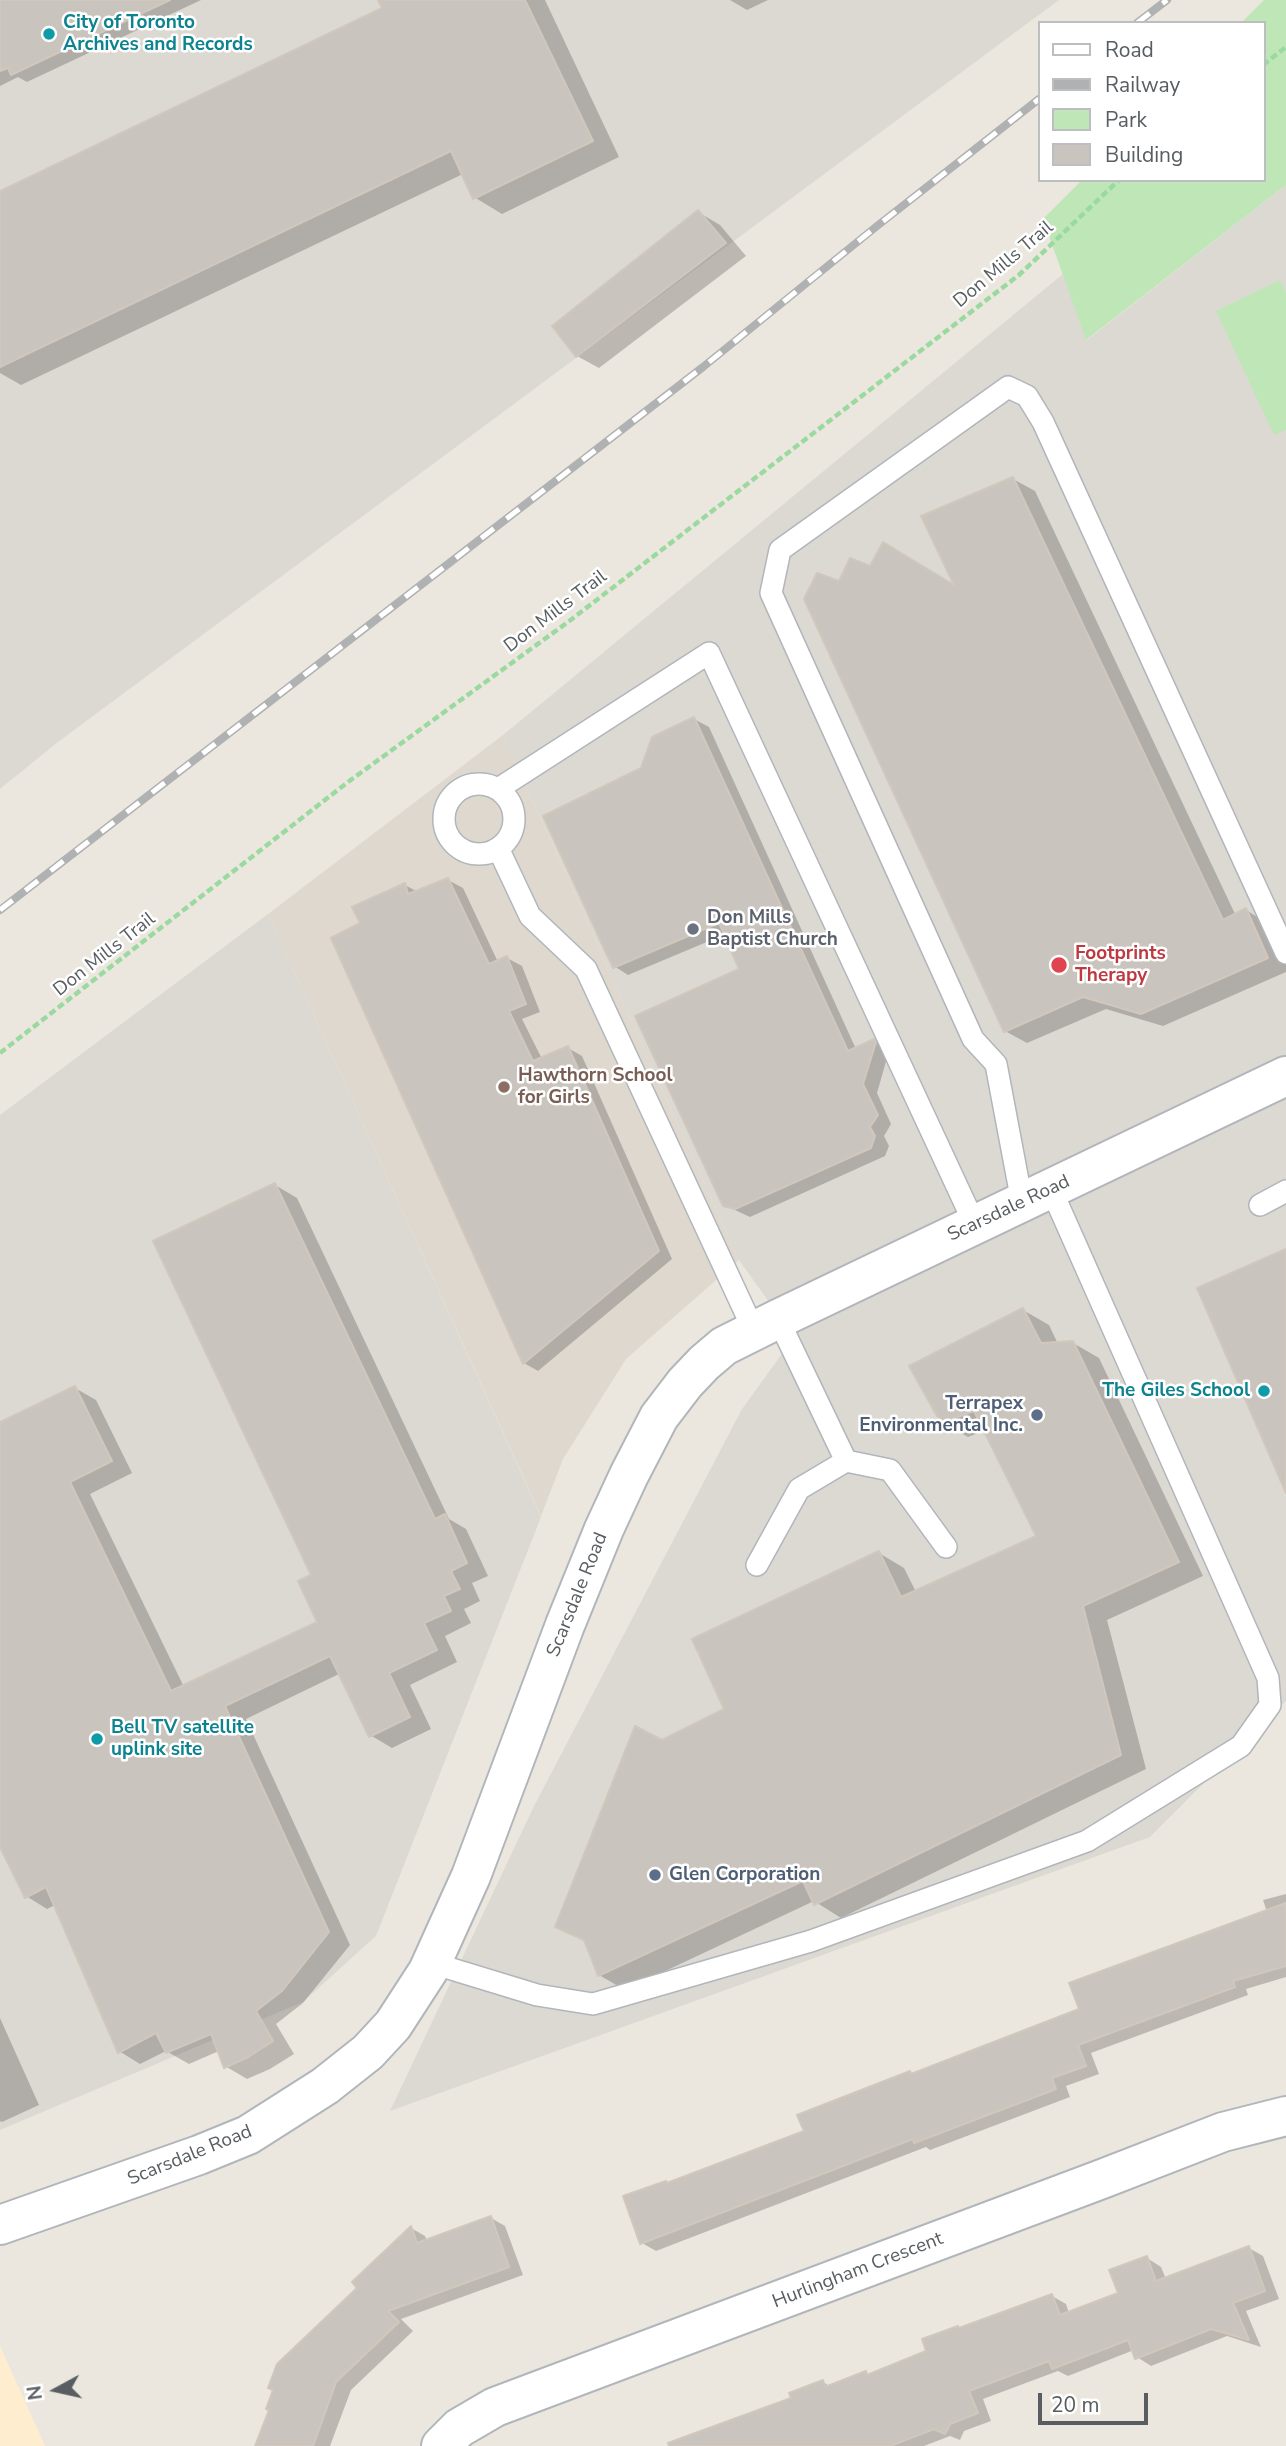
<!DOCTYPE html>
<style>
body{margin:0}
#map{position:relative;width:1286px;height:2446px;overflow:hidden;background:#ece7de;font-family:"Nunito Sans",sans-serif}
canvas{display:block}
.legend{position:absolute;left:1038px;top:21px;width:228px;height:161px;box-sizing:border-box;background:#fff;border:2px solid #bcbec0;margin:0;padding:9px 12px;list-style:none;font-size:21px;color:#575d61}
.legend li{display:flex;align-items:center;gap:14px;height:35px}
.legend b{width:35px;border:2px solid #bcbec0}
.north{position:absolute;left:21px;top:2355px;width:70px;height:70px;-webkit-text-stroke:5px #fff;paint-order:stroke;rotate:262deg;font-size:19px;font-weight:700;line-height:28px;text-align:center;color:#575d61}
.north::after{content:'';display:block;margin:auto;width:24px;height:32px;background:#575d61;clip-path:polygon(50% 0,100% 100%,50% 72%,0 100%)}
.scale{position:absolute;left:1038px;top:2393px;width:110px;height:32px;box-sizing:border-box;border:4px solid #575d61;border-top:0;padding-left:9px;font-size:21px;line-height:24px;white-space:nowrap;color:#575d61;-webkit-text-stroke:5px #fff;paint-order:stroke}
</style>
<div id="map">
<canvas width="1286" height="2446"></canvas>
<ul class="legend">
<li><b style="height:9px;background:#fff"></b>Road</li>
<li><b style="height:9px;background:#b0b1b2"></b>Railway</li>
<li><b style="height:19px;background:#bfe6b7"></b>Park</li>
<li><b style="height:19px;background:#c9c4bd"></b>Building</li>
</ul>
<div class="north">N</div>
<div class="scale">20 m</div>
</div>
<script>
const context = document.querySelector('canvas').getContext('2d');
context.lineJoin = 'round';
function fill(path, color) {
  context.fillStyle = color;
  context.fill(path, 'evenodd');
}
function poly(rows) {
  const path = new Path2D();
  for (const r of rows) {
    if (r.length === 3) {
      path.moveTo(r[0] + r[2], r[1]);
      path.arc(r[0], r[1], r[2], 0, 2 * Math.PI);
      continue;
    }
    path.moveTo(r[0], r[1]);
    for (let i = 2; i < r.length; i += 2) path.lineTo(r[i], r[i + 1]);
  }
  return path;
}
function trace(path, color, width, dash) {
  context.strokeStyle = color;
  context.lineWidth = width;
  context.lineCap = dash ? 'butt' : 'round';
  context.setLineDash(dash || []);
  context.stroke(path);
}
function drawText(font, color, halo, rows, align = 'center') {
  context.font = font + ' "Nunito Sans",sans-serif';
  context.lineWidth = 5;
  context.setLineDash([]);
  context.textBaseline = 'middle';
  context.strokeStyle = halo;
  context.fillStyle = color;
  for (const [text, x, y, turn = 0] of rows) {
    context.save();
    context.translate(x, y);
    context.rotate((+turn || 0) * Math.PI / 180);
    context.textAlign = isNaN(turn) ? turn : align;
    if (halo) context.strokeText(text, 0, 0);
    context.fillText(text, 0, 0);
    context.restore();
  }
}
fill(poly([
 [0,2346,45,2446,0,2446]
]), '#ffedd0');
fill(poly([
 [0,0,1059,0,58,742,0,789],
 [1286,185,1286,1701,1150,1837,390,2111,534,1806,742,1409,794,1337,739,1260,503,735,1063,274,1087,340],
 [268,914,541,1517,376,1936,303,2002,0,2130,0,1115]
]), '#dcd9d3');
fill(poly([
 [503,735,739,1260,626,1359,563,1459,541,1516,268,914]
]), '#ded8cf');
fill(poly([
 [1264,0,1286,0,1286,185,1086,340,1043,219,1082,180,1263,180,1263,23,1241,23],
 [1280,280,1286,293,1286,430,1274,435,1216,311]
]), '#bfe6b7');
fill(poly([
 [0,0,201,0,27,82,18,77,0,86],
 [380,0,545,0,619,157,502,214,474,197,463,174,21,385,0,373,0,193,384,9],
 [730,0,768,0,747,10],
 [698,212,720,225,746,256,599,368,577,356,555,326],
 [1013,479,1035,491,1236,916,1246,910,1267,923,1286,964,1286,972,1163,1026,1106,1009,1027,1043,1005,1031,840,583,871,568,957,589],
 [694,719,709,727,856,1049,874,1041,889,1051,877,1093,891,1124,884,1136,889,1146,885,1156,750,1217,724,1205,742,970,726,934,628,975,614,966,642,769],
 [448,880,463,888,498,962,507,958,522,966,540,1012,522,1019,542,1059,568,1048,582,1056,672,1259,538,1371,524,1363,333,938,363,924,405,885,418,892],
 [275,1185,297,1198,449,1519,466,1529,488,1576,472,1583,480,1601,464,1609,471,1623,445,1636,457,1662,410,1685,431,1729,392,1748,370,1735,341,1673,246,1719,350,1945,303,2003,276,2024,294,2054,270,2069,247,2079,225,2066,219,2051,189,2064,166,2051,140,2064,119,2051,55,1905,47,1909,26,1896,0,1843,0,1424,75,1388,96,1400,132,1473,90,1494,184,1687,319,1623],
 [1023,1310,1049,1325,1058,1344,1073,1343,1099,1358,1203,1576,1107,1620,1146,1769,841,1918,814,1901,625,1990,599,1975,586,1942,558,1926,662,1742,726,1709,879,1553,904,1568,916,1592,1039,1537,986,1430,968,1437,942,1422],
 [1286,1894,1286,1977,1246,1989,1248,1995,1091,2053,1099,2074,1066,2086,1070,2097,930,2150,926,2147,656,2251,642,2243,668,2184,806,2132,910,2073,914,2075,1081,2010,1267,1912,1263,1900],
 [0,2018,39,2105,2,2122,0,2121],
 [491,2218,505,2226,523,2275,401,2319,413,2331,351,2390,330,2446,257,2446,360,2288,411,2228,425,2236,427,2241],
 [1249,2248,1263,2256,1279,2299,1246,2311,1261,2347,1227,2336,1151,2366,1137,2357,1134,2350,1068,2376,1058,2371,983,2399,991,2421,964,2431,960,2440,950,2436,924,2446,697,2446,823,2382,831,2387,866,2373,870,2376,929,2352,961,2330,1052,2296,1066,2304,1069,2313,1120,2294,1147,2258,1161,2267,1166,2279]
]), '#0003');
const building = poly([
 [0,0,170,0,11,75,8,68,0,71,0,0],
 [378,0,525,0,593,141,473,199,451,151,0,367,0,191,382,8,378,0],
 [698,210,726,243,576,357,552,326,698,210],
 [1013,477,1223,920,1246,908,1268,958,1141,1014,1083,997,1004,1032,804,599,817,573,839,581,850,558,870,566,883,542,954,585,921,516,1013,477],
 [694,717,848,1051,874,1039,876,1042,863,1084,878,1115,870,1127,875,1136,871,1148,735,1209,723,1206,635,1016,739,969,719,923,613,968,543,816,641,768,652,737,694,717],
 [448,878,489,964,507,956,526,1004,509,1011,533,1061,568,1046,659,1251,523,1364,331,938,360,923,352,907,405,883,408,894,448,878],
 [275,1183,435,1519,445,1514,467,1563,451,1571,460,1589,444,1596,451,1611,424,1623,437,1650,389,1673,410,1717,369,1737,330,1656,225,1706,329,1932,282,1991,256,2011,273,2041,248,2057,224,2068,211,2034,166,2053,156,2033,118,2053,46,1887,25,1898,0,1847,0,1422,75,1386,112,1461,70,1482,171,1691,317,1622,298,1581,311,1575,153,1241,275,1183],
 [1286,1249,1286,1493,1197,1288,1286,1249],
 [1023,1308,1041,1343,1073,1341,1179,1562,1083,1606,1121,1755,814,1905,803,1881,598,1976,584,1940,555,1927,635,1726,662,1740,724,1709,692,1639,879,1551,901,1597,1036,1536,974,1411,941,1423,909,1366,1023,1308],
 [1286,1903,1286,1966,1233,1981,1235,1987,1078,2045,1086,2066,1052,2078,1056,2089,914,2143,913,2139,640,2244,623,2196,666,2181,667,2183,804,2131,797,2115,910,2071,911,2074,1079,2009,1069,1983,1286,1903],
 [491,2216,509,2267,388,2311,399,2322,336,2382,313,2446,255,2446,269,2410,266,2409,273,2390,268,2388,277,2364,357,2288,352,2282,411,2226,417,2243,491,2216],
 [1249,2246,1265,2291,1233,2303,1249,2340,1211,2329,1135,2359,1128,2340,1052,2369,1049,2361,969,2391,978,2413,950,2424,945,2434,934,2429,890,2446,669,2446,668,2443,791,2398,789,2393,823,2380,825,2387,866,2371,867,2375,926,2351,922,2339,958,2326,959,2328,1052,2294,1060,2315,1118,2293,1109,2270,1147,2256,1156,2281,1249,2246]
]);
fill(building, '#c9c4bd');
trace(building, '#d1c7bc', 2);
const service = poly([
 [479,819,35],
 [498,789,709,653,975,1225],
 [498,848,530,916,586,969,754,1331],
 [1022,1202,996,1064,973,1039,771,593,780,550,1008,387,1027,396,1043,422,1286,953],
 [1260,1205,1286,1191],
 [778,1319,846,1461,890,1470,946,1547],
 [757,1565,799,1489,846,1461],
 [432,1963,537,1995,593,2004,811,1941,1087,1841,1241,1746,1270,1705,1268,1678,1051,1189]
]);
const minor = poly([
 [0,2225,199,2155,248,2135,325,2086,368,2052,393,2025,428,1971,471,1876,565,1625,604,1529,629,1475,659,1417,685,1383,704,1363,724,1346,778,1319,1286,1076],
 [441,2446,459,2428,495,2407,1102,2179,1223,2132,1286,2116]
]);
trace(service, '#b1b6bb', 24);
trace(minor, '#b1b6bb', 42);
trace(poly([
 [1263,65,1286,47],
 [0,1053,348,782,568,622,1019,275,1119,180]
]), '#9ad9a0', 4.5, [7, 3.5]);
trace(service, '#fff', 21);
trace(minor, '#fff', 38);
const rail = poly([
 [1137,23,1167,0],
 [0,910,703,367,877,226,1039,99]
]);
trace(rail, '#b0b1b2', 8);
trace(rail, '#fff', 5, [16]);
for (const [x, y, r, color] of [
 [49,34,7,"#0f9aa8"],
 [693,929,7,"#6b7280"],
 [1059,965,9,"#e0444e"],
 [504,1087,7,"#8d6e63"],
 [1264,1391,7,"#0f9aa8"],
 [1037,1415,7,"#5c6f8a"],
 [97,1739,7,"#0f9aa8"],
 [655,1875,7,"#5c6f8a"]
]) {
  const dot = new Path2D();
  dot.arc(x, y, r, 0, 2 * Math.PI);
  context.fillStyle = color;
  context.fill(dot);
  trace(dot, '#fff', 2.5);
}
drawText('bold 19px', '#0d838f', '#fff', [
 ["City of Toronto",63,23],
 ["Archives and Records",63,45],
 ["The Giles School",1250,1391,"right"],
 ["Bell TV satellite",111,1728],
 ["uplink site",111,1750]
], 'left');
drawText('19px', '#575d61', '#fff', [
 ["Don Mills Trail",1004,265,-40],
 ["Don Mills Trail",556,612,-37],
 ["Don Mills Trail",105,955,-38],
 ["Scarsdale Road",1009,1209,-25],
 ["Scarsdale Road",578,1595,-68],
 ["Scarsdale Road",190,2156,-22],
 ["Hurlingham Crescent",858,2271,-21]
]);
drawText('bold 19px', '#5b616d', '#fff', [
 ["Don Mills",707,918],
 ["Baptist Church",707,940]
], 'left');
drawText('bold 19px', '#be3a42', '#fff', [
 ["Footprints",1075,954],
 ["Therapy",1075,976]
], 'left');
drawText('bold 19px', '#785e54', '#fff', [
 ["Hawthorn School",518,1076],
 ["for Girls",518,1098]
], 'left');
drawText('bold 19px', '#4e5e75', '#fff', [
 ["Terrapex",1023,1404],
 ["Environmental Inc.",1023,1426],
 ["Glen Corporation",669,1875,"left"]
], 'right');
</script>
